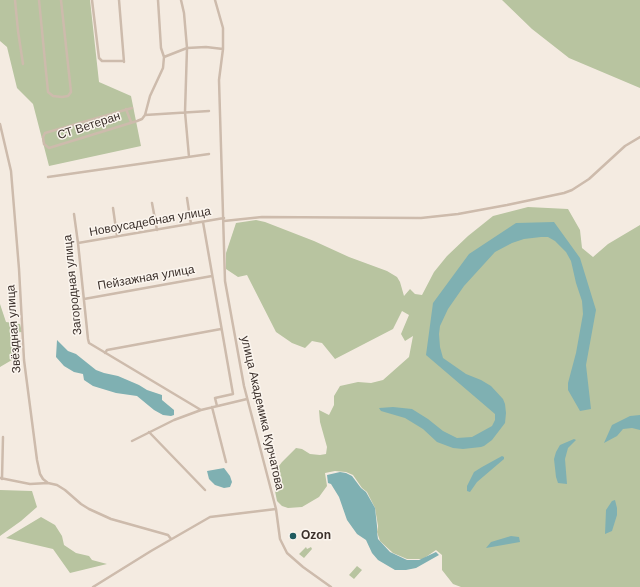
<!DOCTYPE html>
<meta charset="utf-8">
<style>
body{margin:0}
canvas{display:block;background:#f4ebe1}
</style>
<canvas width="640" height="587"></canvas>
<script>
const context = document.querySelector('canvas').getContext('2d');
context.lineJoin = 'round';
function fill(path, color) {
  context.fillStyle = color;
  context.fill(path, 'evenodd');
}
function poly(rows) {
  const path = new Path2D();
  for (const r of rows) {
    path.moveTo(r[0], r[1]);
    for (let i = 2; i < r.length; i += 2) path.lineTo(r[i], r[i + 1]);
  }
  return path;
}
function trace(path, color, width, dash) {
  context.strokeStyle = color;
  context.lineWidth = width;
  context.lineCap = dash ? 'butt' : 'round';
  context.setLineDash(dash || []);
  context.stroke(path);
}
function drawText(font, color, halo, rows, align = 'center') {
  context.font = font + ' Helvetica,sans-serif';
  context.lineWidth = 3;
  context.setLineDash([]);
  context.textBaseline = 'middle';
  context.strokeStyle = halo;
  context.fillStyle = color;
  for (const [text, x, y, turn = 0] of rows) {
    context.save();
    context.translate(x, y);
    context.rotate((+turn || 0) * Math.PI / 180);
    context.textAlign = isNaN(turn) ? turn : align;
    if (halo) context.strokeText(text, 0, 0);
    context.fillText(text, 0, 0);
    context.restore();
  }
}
fill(poly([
 [0,0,90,0,99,82,131,96,141,146,49,166,33,104,17,88,7,47,0,41],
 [502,0,640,0,640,88,569,58,532,29],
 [528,207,568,209,580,230,582,248,593,257,608,244,640,225,640,587,461,587,453,584,442,570,442,555,436,550,423,559,407,559,393,553,380,541,377,532,378,526,375,508,367,492,362,488,353,475,346,472,335,471,325,473,327,486,319,497,302,507,288,508,282,506,277,501,275,491,279,466,282,462,296,448,302,449,310,454,320,455,326,454,327,447,320,422,319,410,329,415,334,405,334,396,340,386,358,382,371,383,383,380,409,357,413,336,405,341,401,334,409,315,402,311,393,329,335,359,322,343,312,341,305,348,292,343,276,332,247,275,238,277,226,269,226,253,236,223,256,220,265,222,314,241,349,257,387,271,397,277,400,282,404,296,410,289,415,294,422,295,434,272,447,256,468,236,493,216],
 [0,304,6,322,20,324,22,332,10,333,17,357,0,367],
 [0,490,32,491,37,507,21,521,0,536],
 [41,517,55,525,62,536,64,545,76,553,89,556,92,560,107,564,70,573,53,549,6,538],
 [306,547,307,549,311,547,312,549,304,558,299,554],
 [357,566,362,570,354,579,349,575]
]), '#b8c4a0');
fill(poly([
 [554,222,580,258,596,310,586,365,591,409,580,411,568,390,568,383,576,353,583,314,582,301,576,283,571,261,566,252,555,241,548,237,541,237,524,239,512,243,495,252,464,286,448,309,440,326,439,334,440,347,443,358,466,374,481,380,491,386,503,399,505,404,506,413,505,423,492,440,484,446,481,447,463,449,453,448,437,442,423,429,405,418,381,411,379,408,393,407,412,409,428,419,443,431,457,438,472,437,492,426,495,420,495,414,426,355,433,303,469,254,516,223],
 [57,340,68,351,76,354,96,370,104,373,118,376,139,385,147,390,162,395,162,400,174,410,174,415,171,416,163,415,154,410,137,396,116,393,93,386,84,380,83,374,74,372,64,366,56,357],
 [640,415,640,430,632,428,623,429,617,436,604,443,612,425,630,416],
 [574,439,576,440,568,448,565,459,567,484,558,483,556,477,554,459,556,452,560,445],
 [502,456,504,457,504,459,477,482,470,492,467,491,467,486,474,472,482,467],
 [224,468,230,476,232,482,230,487,224,488,215,485,209,479,207,471],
 [340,472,346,473,352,476,361,488,366,492,375,508,377,526,377,532,378,539,390,552,407,560,419,560,436,552,439,555,416,568,406,570,395,570,378,560,372,553,366,540,357,534,347,520,339,497,331,484,328,483,327,475],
 [615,500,617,508,617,515,612,531,605,534,606,510,612,501],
 [511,536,519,537,520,542,486,548,491,542]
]), '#7fb0b2');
trace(poly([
 [15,0,18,31,23,64],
 [39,0,48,92,53,96,62,97,68,96,71,92,61,0],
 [92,0,99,58,102,61,124,61],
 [119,0,124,62],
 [158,0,161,48,164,57,187,48,206,47,223,49],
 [181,0,184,13,187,48,185,112,189,157],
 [132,108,45,133,43,137,44,144,49,148,137,121,142,119,145,115],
 [126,109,131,122],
 [145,115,209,111],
 [145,115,150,96,163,68,164,57],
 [0,124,11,171,19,269,24,360,37,460,40,474,43,479,48,483],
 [48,177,209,154],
 [187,198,191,224],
 [152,203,157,230],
 [113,208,117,236],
 [74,214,78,243,88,339,89,343,201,410],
 [224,221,262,217,421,218,458,214,507,205,564,193,572,190,589,179,625,146,640,137],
 [203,222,233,394,215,398,217,406],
 [78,243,224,218],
 [84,299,212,276],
 [105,353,107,350,221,329],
 [212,407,226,462],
 [149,432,205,490],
 [132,441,174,420,201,410,247,399],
 [0,478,30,484,48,483,57,485,65,490,81,504,89,509,111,519,168,535,171,539],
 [2,479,3,437],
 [276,509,280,539,287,553,303,567,331,587],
 [93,587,151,551,210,517,276,509,244,386,225,281,219,80,223,49,223,28,215,0]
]), '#cdbbac', 2.5);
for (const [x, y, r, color] of [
 [293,536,4,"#1f5a5e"]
]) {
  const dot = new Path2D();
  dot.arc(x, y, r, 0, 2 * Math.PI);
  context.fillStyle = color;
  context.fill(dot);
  trace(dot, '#fbf5ee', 1.5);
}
drawText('12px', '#3b302b', '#fbf5ee', [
 ["СТ Ветеран",89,126,-18],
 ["Новоусадебная улица",150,222,-10],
 ["Пейзажная улица",146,278,-10],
 ["Загородная улица",73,285,-96],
 ["Звёздная улица",14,329,-94],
 ["улица Академика Курчатова",262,413,77]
]);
drawText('bold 12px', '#3b302b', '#fbf5ee', [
 ["Ozon",301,536]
], 'left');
</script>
